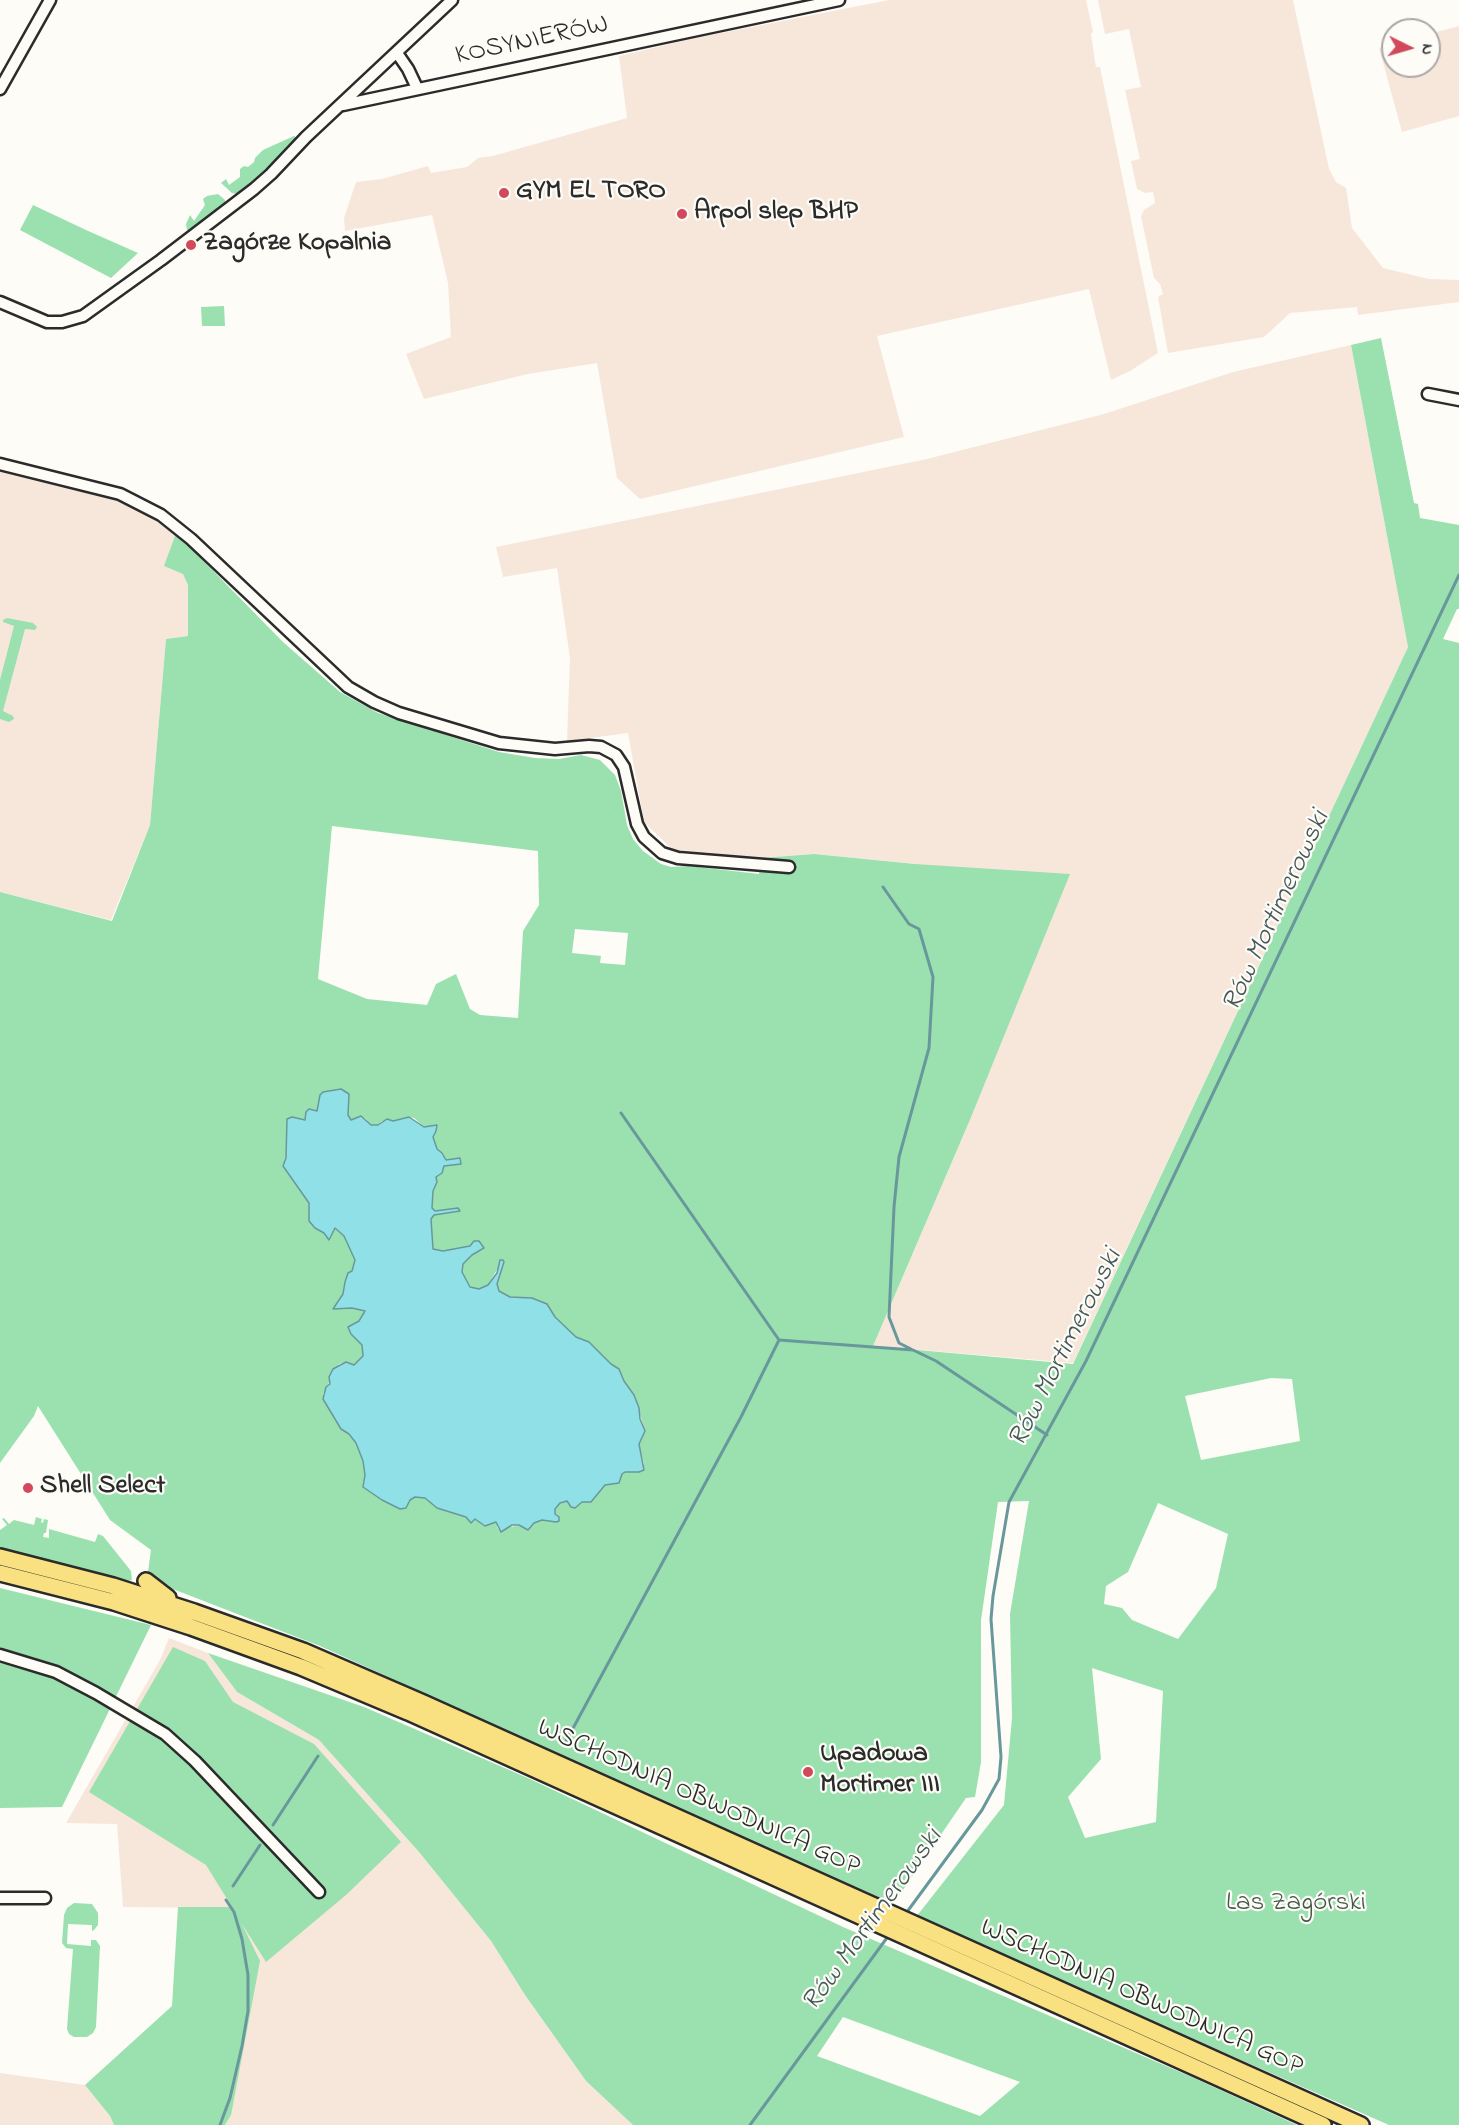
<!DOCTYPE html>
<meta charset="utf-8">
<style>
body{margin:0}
#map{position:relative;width:1459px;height:2125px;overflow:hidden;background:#fdfcf7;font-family:"Indie Flower",sans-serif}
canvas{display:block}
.north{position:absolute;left:1381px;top:18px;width:60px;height:60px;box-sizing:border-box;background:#fdfcf7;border:2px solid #a9a8a5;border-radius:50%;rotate:95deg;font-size:16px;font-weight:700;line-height:24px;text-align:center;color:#2b2b2b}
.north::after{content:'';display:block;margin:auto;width:21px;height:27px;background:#d1495b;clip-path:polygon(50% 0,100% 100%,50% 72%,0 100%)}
</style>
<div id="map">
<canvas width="1459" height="2125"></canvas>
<div class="north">N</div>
</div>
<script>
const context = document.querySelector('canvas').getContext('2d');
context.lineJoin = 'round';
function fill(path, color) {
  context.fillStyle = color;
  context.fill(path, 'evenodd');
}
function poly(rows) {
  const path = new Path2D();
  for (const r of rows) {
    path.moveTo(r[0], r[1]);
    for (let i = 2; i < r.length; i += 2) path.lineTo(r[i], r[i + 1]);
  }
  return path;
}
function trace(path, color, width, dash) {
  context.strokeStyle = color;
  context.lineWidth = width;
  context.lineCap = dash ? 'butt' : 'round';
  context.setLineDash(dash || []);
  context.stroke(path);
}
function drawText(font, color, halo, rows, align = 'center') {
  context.font = font + ' "Indie Flower",sans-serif';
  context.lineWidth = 4.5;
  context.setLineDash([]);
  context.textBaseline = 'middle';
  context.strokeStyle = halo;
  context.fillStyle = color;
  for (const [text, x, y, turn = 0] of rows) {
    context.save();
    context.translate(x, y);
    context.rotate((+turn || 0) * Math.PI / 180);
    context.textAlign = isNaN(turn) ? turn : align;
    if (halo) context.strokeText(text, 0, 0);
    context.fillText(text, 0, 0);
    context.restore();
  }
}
fill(poly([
 [889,0,1086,0,1093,32,1091,34,1094,55,1096,67,1100,67,1158,353,1130,371,1111,380,1089,289,877,336,904,437,640,499,617,478,597,363,528,374,424,399,406,354,451,337,448,283,432,215,345,231,344,218,356,182,382,179,428,166,431,173,467,167,478,158,493,156,627,118,619,56,691,39],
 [1098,0,1293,0,1329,169,1336,182,1346,188,1352,228,1383,268,1429,279,1459,280,1459,302,1358,315,1357,307,1290,313,1264,337,1168,353,1158,297,1163,294,1160,284,1154,278,1141,216,1144,210,1155,203,1154,197,1153,192,1145,193,1137,189,1131,161,1140,159,1125,90,1141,87,1129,29,1105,34],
 [1459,26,1459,116,1402,132,1379,48,1393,44,1393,66,1429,66,1429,34],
 [1351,345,1408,647,1073,1363,873,1346,969,1122,915,864,814,854,761,858,708,855,672,849,644,822,628,733,567,741,570,658,557,568,503,577,496,547,927,459,1104,414,1233,372],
 [0,469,126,502,176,533,183,574,188,585,188,636,166,639,150,825,111,920,0,892],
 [169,1638,208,1653,237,1692,319,1740,419,1852,491,1941,525,1995,586,2081,633,2125,225,2125,231,2115,234,1908,123,1907,117,1824,66,1823,160,1660],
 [0,2073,85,2085,110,2116,114,2125,0,2125]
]), '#f7e7db');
fill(poly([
 [294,136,298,139,267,173,243,192,237,194,232,193,221,183,226,179,229,185,240,177,240,169,244,166,248,167,254,162,255,158,263,150],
 [218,194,225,200,225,204,193,231,187,230,186,224,190,215,194,221,205,205,203,199,207,196],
 [33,205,86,230,138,253,111,278,20,230],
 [224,306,225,326,202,326,201,307],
 [1381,338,1414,503,1418,504,1420,518,1459,525,1459,609,1457,609,1443,639,1459,643,1459,2125,1389,2125,916,1917,1004,1805,1012,1718,1010,1614,1029,1501,998,1502,981,1620,981,1762,975,1797,966,1798,892,1906,320,1646,147,1579,151,1550,110,1520,38,1406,34,1416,0,1463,0,892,112,921,150,825,166,639,188,636,188,585,183,574,164,566,176,533,283,642,340,692,378,713,499,752,535,758,559,759,581,755,600,760,615,775,621,791,627,825,633,839,643,851,661,864,671,867,689,866,759,874,761,858,814,854,915,864,1070,874,969,1122,873,1346,1073,1364,1408,647,1351,345],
 [332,826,538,851,539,905,523,931,518,1018,480,1015,470,1009,456,974,436,984,427,1005,367,999,318,979],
 [575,929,628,933,625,965,600,963,601,956,572,953],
 [349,1094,348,1115,351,1120,365,1118,371,1125,378,1125,382,1121,393,1122,409,1117,414,1118,424,1127,436,1131,433,1137,437,1149,442,1153,446,1160,461,1164,443,1166,436,1177,437,1182,433,1191,432,1208,435,1211,458,1208,460,1211,434,1215,431,1219,433,1250,443,1251,470,1246,484,1249,472,1255,463,1264,462,1272,470,1287,479,1289,488,1285,498,1268,504,1262,497,1284,499,1291,510,1297,532,1298,547,1304,555,1317,576,1337,589,1342,611,1364,619,1369,624,1381,634,1395,645,1431,639,1444,644,1464,631,1472,625,1472,605,1485,591,1502,582,1502,578,1506,567,1501,560,1503,555,1509,555,1514,559,1521,556,1522,542,1520,534,1523,498,1529,496,1522,493,1522,487,1525,475,1519,472,1522,466,1517,437,1508,425,1498,415,1497,410,1500,406,1508,365,1475,363,1461,356,1443,349,1434,341,1429,323,1399,323,1394,339,1364,346,1362,354,1365,363,1356,362,1345,357,1340,353,1325,359,1321,365,1310,352,1308,343,1294,345,1282,352,1271,355,1260,344,1236,334,1228,328,1239,324,1233,315,1228,309,1203,284,1166,286,1158,287,1119,292,1117,305,1120,312,1110,317,1112,318,1102],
 [1271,1378,1292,1379,1300,1441,1201,1460,1185,1396],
 [1158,1503,1228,1534,1216,1588,1178,1639,1132,1620,1122,1608,1104,1604,1106,1586,1128,1572],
 [1092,1668,1163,1691,1156,1822,1085,1838,1068,1797,1101,1759],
 [7,618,33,623,37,627,35,630,25,629,3,711,13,716,14,719,9,722,0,719,0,680,14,626,3,622,3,620],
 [36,1517,42,1519,41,1522,43,1523,44,1519,48,1520,46,1533,44,1533,43,1537,49,1538,49,1529,95,1542,98,1534,103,1536,131,1571,132,1580,122,1582,0,1549,0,1530,7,1525,2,1519,4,1518,9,1524,14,1520,34,1525],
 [0,1588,151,1625,62,1807,0,1808],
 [173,1647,205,1661,233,1702,314,1744,401,1842,346,1895,266,1962,242,1924,260,1961,231,2115,225,2125,114,2125,110,2116,85,2085,172,2006,178,1907,232,1907,206,1865,89,1792],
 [208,1653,364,1707,530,1779,843,1927,1194,2078,1297,2125,633,2125,586,2081,525,1995,491,1941,419,1852,319,1740,237,1692],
 [843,2017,1020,2082,980,2116,817,2056],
 [74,1903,92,1904,98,1913,98,1925,94,1930,92,1931,92,1925,68,1924,67,1944,91,1946,91,1940,96,1940,100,1946,96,2027,93,2033,87,2037,74,2037,69,2034,67,2029,73,1949,66,1948,62,1943,64,1915,67,1908]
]), '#9ae1af');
const water = poly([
 [341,1089,349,1094,348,1115,351,1120,361,1116,371,1125,378,1125,387,1119,393,1121,409,1117,424,1127,437,1125,436,1131,433,1137,437,1149,442,1153,446,1160,460,1158,461,1164,444,1166,442,1173,436,1177,437,1182,433,1191,432,1208,435,1211,458,1208,460,1211,434,1215,431,1219,433,1249,443,1251,470,1246,474,1241,479,1241,484,1248,472,1255,463,1264,462,1272,470,1287,479,1289,488,1285,497,1273,500,1260,503,1260,504,1262,497,1284,499,1291,510,1297,532,1298,547,1304,555,1317,576,1337,589,1342,611,1364,619,1369,624,1381,634,1395,639,1408,640,1419,645,1431,639,1444,644,1470,639,1472,625,1472,622,1474,619,1483,605,1485,591,1502,582,1502,575,1508,571,1507,567,1501,560,1503,555,1509,555,1514,559,1517,559,1521,556,1522,542,1520,534,1523,528,1530,519,1525,512,1525,501,1532,496,1522,485,1526,475,1519,471,1523,466,1517,437,1508,425,1498,415,1497,410,1500,406,1508,400,1509,382,1500,363,1487,365,1475,363,1461,356,1443,349,1434,341,1429,323,1399,326,1387,330,1384,329,1377,333,1369,346,1362,354,1365,363,1356,362,1345,351,1334,348,1327,359,1321,365,1311,352,1308,333,1309,343,1294,345,1282,348,1273,352,1271,355,1260,344,1236,335,1228,329,1240,324,1233,315,1228,309,1221,309,1203,283,1166,286,1158,287,1119,292,1117,305,1120,306,1112,309,1109,317,1111,320,1095,323,1092,341,1089]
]);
fill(water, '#90e1e7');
trace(water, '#68989c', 1.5);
trace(poly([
 [883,887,909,924,919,929,933,977,929,1048,899,1157,894,1207,889,1317,899,1343,911,1349],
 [621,1113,779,1340,913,1350,936,1361,1047,1435],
 [564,1745,741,1417,779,1340],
 [273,1825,318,1756],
 [233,1886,260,1845],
 [904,1916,982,1810,999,1779,1001,1757,991,1619,993,1596,1009,1502,1086,1361,1459,575],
 [220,2125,230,2098,242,2046,248,2011,248,1975,242,1939,234,1912,226,1900],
 [750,2125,889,1935]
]), '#68989c', 3);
const minor = poly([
 [397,53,408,69,417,88],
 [0,89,50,0],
 [343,105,839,0],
 [0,302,47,322,62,322,83,316,161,260,254,189,271,174,306,137,452,0],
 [1428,394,1459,400],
 [0,464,120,494,161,515,191,539,348,687,374,702,399,713,499,743,555,749,589,746,601,747,616,755,624,767,637,824,644,837,662,853,678,858,789,867],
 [0,1655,56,1672,96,1693,165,1734,195,1761,319,1892],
 [0,1898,45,1898]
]);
const highway = poly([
 [0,1557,113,1586,194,1612,303,1651,423,1703,1361,2125],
 [0,1573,114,1602,191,1627,301,1667,408,1712,1323,2125],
 [146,1581,168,1598]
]);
trace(minor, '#2b2b2b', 15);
trace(highway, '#2b2b2b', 20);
trace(minor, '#fdfcf7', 10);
trace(highway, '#f9e181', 15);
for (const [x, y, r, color] of [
 [504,193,6,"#d1495b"],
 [682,214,6,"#d1495b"],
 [191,245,6,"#d1495b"],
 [28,1488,6,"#d1495b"],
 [808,1772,6,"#d1495b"]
]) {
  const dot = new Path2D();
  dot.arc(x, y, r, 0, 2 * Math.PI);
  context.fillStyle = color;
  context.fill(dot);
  trace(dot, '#fdfcf7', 2);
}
drawText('27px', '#2b2b2b', '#fdfcf7', [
 ["KOSYNIERÓW",532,42,-12],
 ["WSCHODNIA OBWODNICA GOP",698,1799,24],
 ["WSCHODNIA OBWODNICA GOP",1141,1999,24]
]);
drawText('bold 27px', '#2b2b2b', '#fdfcf7', [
 ["GYM EL TORO",516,193],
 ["Arpol slep BHP",694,214],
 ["Zagórze Kopalnia",203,245],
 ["Shell Select",40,1488],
 ["Upadowa",820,1756],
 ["Mortimer III",820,1787]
], 'left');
drawText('27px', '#47584c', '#fdfcf7', [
 ["Las Zagórski",1296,1905]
]);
drawText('italic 28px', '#44585a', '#fdfcf7', [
 ["Rów Mortimerowski",1278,912,-65],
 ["Rów Mortimerowski",1067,1349,-63],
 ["Rów Mortimerowski",874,1921,-54]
]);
</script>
